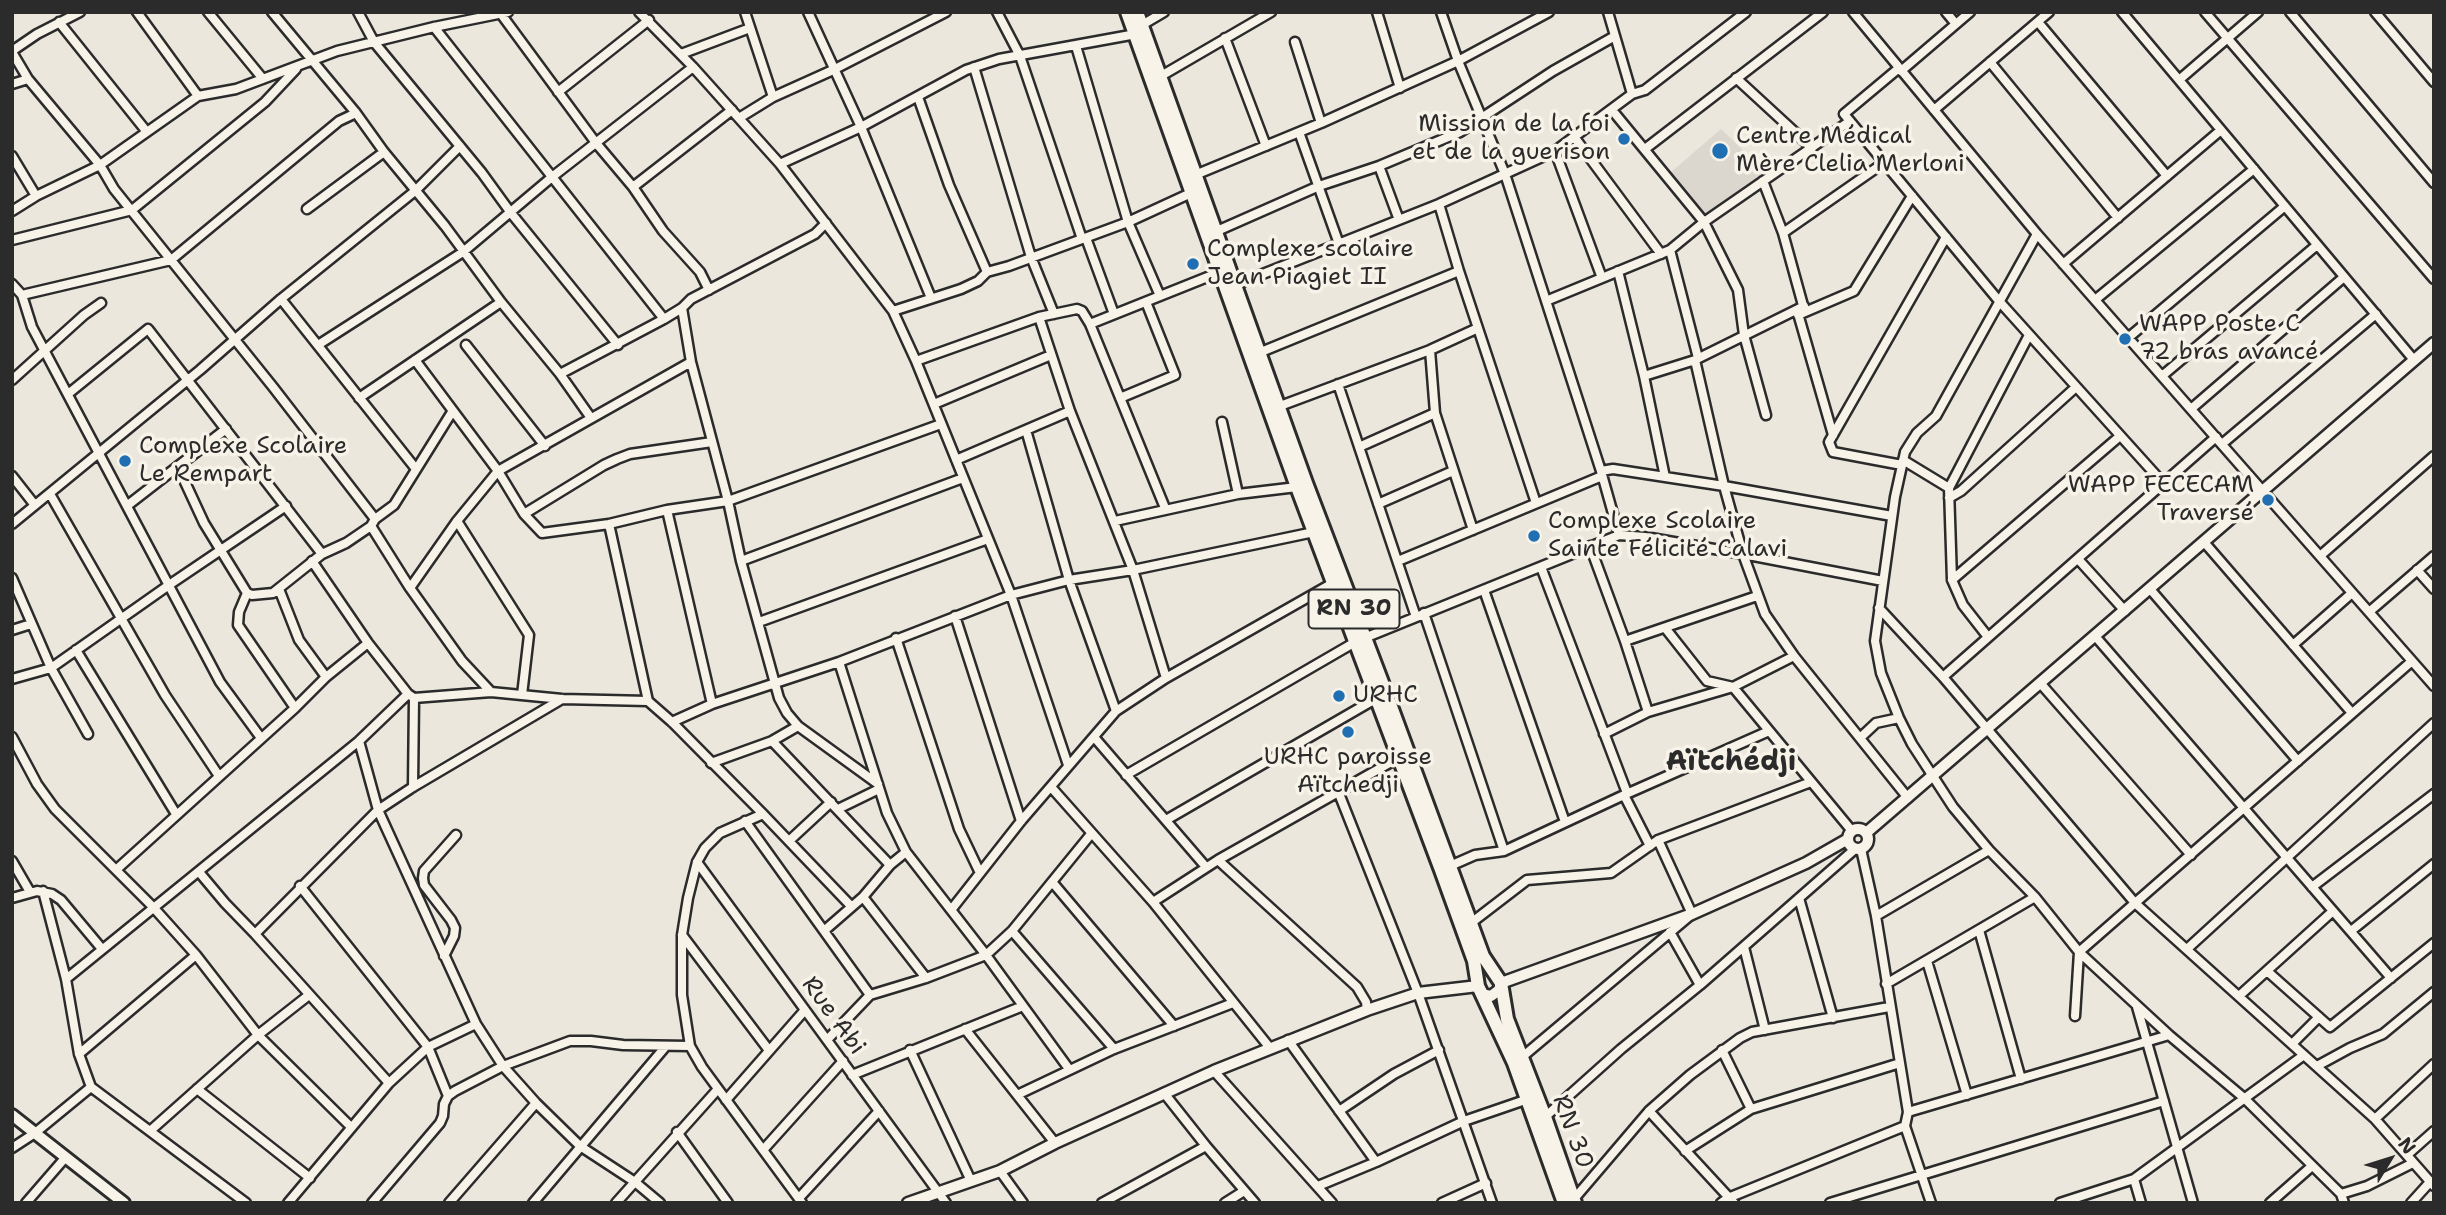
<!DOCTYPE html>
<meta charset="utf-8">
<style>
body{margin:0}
#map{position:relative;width:2446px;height:1215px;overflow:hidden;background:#ebe7dd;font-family:"Shantell Sans",sans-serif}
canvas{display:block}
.frame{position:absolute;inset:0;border:14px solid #2b2b2b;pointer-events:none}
.north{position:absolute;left:2355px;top:1124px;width:70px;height:70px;-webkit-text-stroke:5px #f7f3e8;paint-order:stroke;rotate:52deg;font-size:19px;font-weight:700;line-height:28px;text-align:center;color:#2b2b2b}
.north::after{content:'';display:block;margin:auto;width:24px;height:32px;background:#2b2b2b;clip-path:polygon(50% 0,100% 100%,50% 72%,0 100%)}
</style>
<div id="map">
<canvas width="2446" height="1215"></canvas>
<div class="frame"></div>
<div class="north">N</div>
</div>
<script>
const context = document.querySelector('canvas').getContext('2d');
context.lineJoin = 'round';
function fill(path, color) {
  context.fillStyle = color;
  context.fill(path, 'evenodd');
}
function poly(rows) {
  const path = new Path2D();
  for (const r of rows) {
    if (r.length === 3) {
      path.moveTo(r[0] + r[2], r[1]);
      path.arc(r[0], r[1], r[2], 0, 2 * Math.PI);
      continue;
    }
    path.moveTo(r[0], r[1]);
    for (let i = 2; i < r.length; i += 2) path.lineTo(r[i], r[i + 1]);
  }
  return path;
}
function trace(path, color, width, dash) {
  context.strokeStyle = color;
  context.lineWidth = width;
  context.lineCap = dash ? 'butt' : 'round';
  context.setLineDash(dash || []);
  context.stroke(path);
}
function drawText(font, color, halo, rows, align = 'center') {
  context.font = font + ' "Shantell Sans",sans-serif';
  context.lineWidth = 7;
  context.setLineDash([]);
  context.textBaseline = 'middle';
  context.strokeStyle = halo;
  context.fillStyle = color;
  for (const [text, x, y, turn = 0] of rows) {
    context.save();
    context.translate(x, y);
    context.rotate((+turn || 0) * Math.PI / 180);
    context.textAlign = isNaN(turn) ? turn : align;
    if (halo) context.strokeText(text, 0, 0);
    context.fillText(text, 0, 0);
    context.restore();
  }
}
fill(poly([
 [1721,129,1767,173,1710,214,1703,213,1670,173]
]), '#dbd7ce');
const minor = poly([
 [137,12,198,96],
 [208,12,263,79],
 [272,12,356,113,384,152,445,226,501,302,560,374,591,418],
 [358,12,374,42,482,173,511,213,618,345],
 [639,12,693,67,780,164,893,311,916,361,1011,595,1068,765],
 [745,12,773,97],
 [808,12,861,127,931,298],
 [997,12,1020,56,1082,239],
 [1377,12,1400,88],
 [1441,12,1458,61,1505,174,1601,471,1619,535],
 [1608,12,1632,94],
 [1853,12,2037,234,2434,686],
 [1946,12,1956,24],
 [2122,12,2414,360],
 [2205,12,2434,279],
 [2290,12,2434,183],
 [2375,12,2434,82],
 [501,14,596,143,633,187,663,231,700,272,709,290],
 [59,22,147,132],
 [2038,22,2167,176],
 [1142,25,1164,12],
 [434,27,664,319],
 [1225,38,1266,146],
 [1295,42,1321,123],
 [1076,46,1128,222,1160,296],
 [12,51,37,34,80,12],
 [12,52,28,79,100,165,114,189,273,387,375,519],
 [681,54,750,28],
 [1990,62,2118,218],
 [974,67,1031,257,1054,314],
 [1899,68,1844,114,1999,301,2163,483],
 [1901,71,1970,12],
 [1161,76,1271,12],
 [1736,78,1812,148],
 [2179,80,2258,12],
 [12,84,28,79],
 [558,92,649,20],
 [918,97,949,185,987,272],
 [1612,110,1704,222,1738,290,1744,335,1766,415],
 [1934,110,2049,12],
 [739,118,773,97,833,70,946,12],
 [1299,132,1339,244],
 [1575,138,1661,254],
 [1645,149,1823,12],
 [1555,151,1602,278],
 [12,156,36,196],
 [780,164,861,127,966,70,999,59,1136,34],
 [1379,166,1399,220],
 [1195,175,1321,123,1458,61,1549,12],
 [1763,181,1783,233,1804,309],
 [633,187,732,110],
 [1439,204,1459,271,1536,503],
 [307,209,384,152],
 [12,211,36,196,100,165,198,96,236,89,337,51,434,27,508,12],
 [1217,231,1319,186,1379,166,1460,132,1553,71,1615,36],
 [1783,233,1885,162],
 [2037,234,1936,416,1917,433,1905,452,1895,497,1875,641,1881,673,1899,718,1912,744,1953,807,1989,850,2035,897,2079,952,2169,1035,2244,1098,2341,1194,2344,1203],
 [1086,238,1114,314],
 [12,240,132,210,265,102,296,69],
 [1670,250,1698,358],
 [2063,264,2221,130],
 [1618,271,1644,376,1665,477],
 [12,284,22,295,32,327,220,682,261,738],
 [1235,285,1439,204,1555,151,1632,94,1645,90,1746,12],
 [22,295,171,260,339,121,356,113],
 [281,299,416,469],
 [2095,300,2254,169],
 [1546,301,1670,250,1704,222,1850,121],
 [682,308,691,362,728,501,741,561,779,698,787,713,798,726,878,784],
 [1797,310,1833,435],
 [893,311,961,289,978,281,987,272,1009,266,1128,222,1191,193],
 [1798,315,1854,291,1912,196],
 [1039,317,1070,411,1133,570,1166,678],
 [1090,324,1220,272],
 [2128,338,2285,206],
 [318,345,463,252,552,177,693,67],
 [466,345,545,446],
 [1430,350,1435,413,1473,530],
 [1261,352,1459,271],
 [415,360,498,471,524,514,542,533,609,524,667,510,728,501,941,424],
 [1695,360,1724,486,1743,554,1765,614,1794,656,1908,798],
 [916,361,1039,317,1077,309,1082,311,1090,324,1165,508],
 [560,374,664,319,682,308,691,299,815,234,826,223],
 [1644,376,1695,360,1804,306],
 [2162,376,2317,245],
 [12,380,84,315,101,303],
 [1338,384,1416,617],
 [68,394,148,329,322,554],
 [359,398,501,302],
 [1120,398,1175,375,1146,302],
 [934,404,1051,355],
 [1280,406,1430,350,1478,328],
 [2191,409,2344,277],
 [1222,422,1238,494],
 [1026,430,1069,580,1116,711],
 [2222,444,2376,314],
 [1359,447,1435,413],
 [956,460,1070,411],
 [1903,460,1949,488],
 [1902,465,1833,452,1829,442,1946,237],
 [178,467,204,523,247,593,252,595,273,593,322,554,346,543,371,526,375,519,394,505,452,412],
 [1601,471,1613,469,1724,486,1892,516],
 [12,476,34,504],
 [50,494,165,695,219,776],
 [1949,498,1961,491,2076,387],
 [1378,504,1453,471],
 [128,505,226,429],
 [667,510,712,704],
 [524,514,604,465,617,459,630,454,712,442],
 [457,521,529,635,522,695],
 [1115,521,1238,494,1297,487],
 [12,524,200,370,281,299,415,191,460,146],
 [609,524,648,701,672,722,763,814,851,906],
 [371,526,410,588,462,661,491,692],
 [2204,542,2352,713],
 [1590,546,1625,641,1648,712],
 [2320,556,2434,456],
 [2078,559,2125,611],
 [312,561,368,643,408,694,414,698,491,692,562,699,648,701],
 [741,561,963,478],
 [1398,561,1602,476],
 [1541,567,1627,793],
 [2417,570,2434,589],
 [12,578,51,668,88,734],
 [1952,580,2120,436],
 [410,588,457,521,498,471,691,362],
 [279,589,299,640,326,677],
 [2150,589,2298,761],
 [1484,590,1565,822],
 [247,593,239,612,238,625,295,708],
 [1879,608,1943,677,2135,903,2375,1119,2434,1186],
 [2369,612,2434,556],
 [1424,613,1504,851],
 [955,616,1021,821],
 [759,622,988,539],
 [1666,629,1707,681,1733,687,1852,831],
 [12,630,31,624],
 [2095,636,2391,978],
 [1988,637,1963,605,1952,580,1949,488,2029,335],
 [896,638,959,829,980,873],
 [1625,641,1757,596],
 [2293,645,2352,593],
 [76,650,176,814],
 [839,662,887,813,906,852,986,955,1069,1069],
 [1943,677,2216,437],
 [12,679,51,668,169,585,286,506],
 [2041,684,2191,855],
 [672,722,712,704,839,662,1011,595,1069,580,1133,570,1314,532],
 [1604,734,1648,712,1733,687,1794,656],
 [12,737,37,784,55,809,153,907,196,955,258,1035,351,1127],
 [1094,737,1206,867],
 [1860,738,1876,723,1899,718],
 [359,741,378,810,476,1024,503,1066,536,1103,580,1146,635,1182,660,1203],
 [772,741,890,865],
 [711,763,772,741,798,726],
 [1126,775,1357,641,1619,535,1645,537,1743,554,1883,581],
 [413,787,414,698],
 [1051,787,1153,902,1270,1048],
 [1338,791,1418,993,1492,1203],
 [1624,795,1650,846],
 [838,809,879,789],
 [1166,820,1377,698],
 [745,821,870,995],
 [789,841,831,802],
 [1861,849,1876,916,1908,1112,1905,1126,1931,1203],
 [1218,860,1357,987,1366,1002,1367,1010],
 [12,861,30,892],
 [697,862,946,1203],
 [1450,866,1475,855,1504,851,1624,795,1769,731],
 [117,869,295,708,326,677,368,643],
 [199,872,225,903,255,934,389,1083],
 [1053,883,1174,1026],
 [300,886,428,1047,448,1096],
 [2312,887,2434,794],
 [43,891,66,979,79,1054,91,1087,246,1203],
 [863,897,926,978],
 [12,898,37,891,52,894,61,900,102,949],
 [1799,898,1833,1018],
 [1153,902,1218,860,1400,757],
 [951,910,1021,821,1116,711,1166,678,1333,583],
 [1876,916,1989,850],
 [1471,923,1527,880,1611,873,1658,840,1811,782],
 [825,930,863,897,890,865,906,852],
 [1979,930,2021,1079],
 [1012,931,1114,1049],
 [2351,931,2434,864],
 [1670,932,1700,985],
 [255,934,378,810,413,787,562,699],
 [682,935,768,1049],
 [1744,947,1765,1030],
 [2187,949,2434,723],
 [444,956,454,936,455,928,451,920,424,885,423,878,424,871,456,835],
 [1927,961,1967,1095],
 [2267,971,2330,1027,2434,943],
 [66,979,359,741,408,694],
 [1886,984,2035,897],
 [2239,996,2333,911],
 [2137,1007,2193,1203],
 [2075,1016,2079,952,2412,661],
 [965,1029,1055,1143],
 [827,1040,870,995,926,978,986,955,1012,931,1091,834],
 [1288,1040,1376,1162],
 [2292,1044,2319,1017],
 [690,1046,682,995,682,935,688,898,697,862,705,848,720,833,763,814],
 [910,1050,971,1181],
 [1722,1050,1751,1109],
 [79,1054,196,955],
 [1521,1058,1692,914,1658,840],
 [2317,1066,2350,1048,2383,1034,2434,992],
 [1214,1071,1332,1203],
 [852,1075,1023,1006],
 [197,1089,310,1178],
 [1164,1093,1206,1146,1255,1203],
 [1017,1095,1114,1049,1233,1003],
 [726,1100,805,1010],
 [1339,1111,1394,1074,1439,1050],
 [1649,1111,1734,1203],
 [1908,1112,2169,1035],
 [1545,1117,1621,1049,1700,985,1855,849],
 [2375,1119,2434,1064],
 [150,1131,258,1035,309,995],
 [677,1132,728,1203],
 [12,1148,35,1133,91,1087],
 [763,1150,843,1061],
 [1685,1151,1751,1109,1900,1063],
 [2407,1155,2434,1131],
 [1000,1171,1023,1203],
 [2134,1179,2141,1203],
 [1318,1186,1376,1162,1464,1121,1528,1099],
 [2341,1194,2367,1186,2413,1163],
 [799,1198,879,1111],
 [1574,1199,1649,1111,1690,1075,1740,1038,1752,1032,1889,1007],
 [26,1203,65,1158],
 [288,1203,389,1083,428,1047,476,1024],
 [372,1203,440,1123,443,1116,444,1104,448,1096,455,1091,503,1066,570,1041,591,1041,623,1045,690,1046,702,1067,802,1203],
 [449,1203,536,1103],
 [533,1203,666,1046],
 [616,1203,718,1089],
 [1102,1203,1206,1146],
 [1225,1203,1244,1191],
 [1442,1203,1486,1183],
 [1721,1203,1728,1198,1905,1126],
 [1830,1203,2164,1101],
 [2060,1203,2134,1179,2304,1055],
 [2270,1203,2312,1166],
 [2411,1203,2430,1182]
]);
const tertiary = poly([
 [1858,839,10],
 [1866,833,2434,343],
 [908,1203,1000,1171,1055,1143,1214,1071,1367,1010,1418,993,1478,986,1483,994,1491,996,1499,990,1501,983,1692,914,1806,863,1848,839]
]);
const secondary = poly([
 [12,1115,124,1203]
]);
const primary = poly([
 [1127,12,1297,487,1441,870,1474,961,1478,986,1514,1063,1564,1203],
 [1137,12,1306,483,1386,693,1483,956,1501,983,1507,1019,1545,1117,1575,1203]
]);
trace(minor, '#2b2b2b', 13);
trace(tertiary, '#2b2b2b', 15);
trace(secondary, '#2b2b2b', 16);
trace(primary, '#2b2b2b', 18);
trace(minor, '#f7f3e8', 8);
trace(tertiary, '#f7f3e8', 10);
trace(secondary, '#f7f3e8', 10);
trace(primary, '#f7f3e8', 12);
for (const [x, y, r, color] of [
 [1624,139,7,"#1f6fb2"],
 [1720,151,9,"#1f6fb2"],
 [1193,264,7,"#1f6fb2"],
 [2125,339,7,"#1f6fb2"],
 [125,461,7,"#1f6fb2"],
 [2268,500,7,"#1f6fb2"],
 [1534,536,7,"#1f6fb2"],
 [1339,696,7,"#1f6fb2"],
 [1348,732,7,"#1f6fb2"]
]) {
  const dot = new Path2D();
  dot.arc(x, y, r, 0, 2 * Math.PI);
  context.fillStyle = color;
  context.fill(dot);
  trace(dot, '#f7f3e8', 2.5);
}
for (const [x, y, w] of [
 [1354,609,91]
]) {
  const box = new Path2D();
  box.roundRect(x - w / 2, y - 19.5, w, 39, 5);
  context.fillStyle = '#f7f3e8';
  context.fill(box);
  trace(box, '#2b2b2b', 2);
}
drawText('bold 23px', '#2b2b2b', null, [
 ["RN 30",1354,609]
]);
drawText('24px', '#2b2b2b', '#f7f3e8', [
 ["Mission de la foi",1610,125,"right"],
 ["et de la guerison",1610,153,"right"],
 ["Centre Médical",1736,137],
 ["Mère Clelia Merloni",1736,165],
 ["Complexe scolaire",1207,250],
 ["Jean Piagiet II",1207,278],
 ["WAPP Poste C",2139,325],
 ["72 bras avancé",2139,353],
 ["Complexe Scolaire",139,447],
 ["Le Rempart",139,475],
 ["WAPP FECECAM",2254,486,"right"],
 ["Traversé",2254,514,"right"],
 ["Complexe Scolaire",1548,522],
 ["Sainte Félicité Calavi",1548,550],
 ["URHC",1353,696],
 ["URHC paroisse",1348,758,"center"],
 ["Aïtchedji",1348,786,"center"]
], 'left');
drawText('24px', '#2b2b2b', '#f7f3e8', [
 ["Rue Abi",833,1016,54],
 ["RN 30",1572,1132,70]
]);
drawText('bold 28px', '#2b2b2b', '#f7f3e8', [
 ["Aïtchédji",1731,763]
]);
</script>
